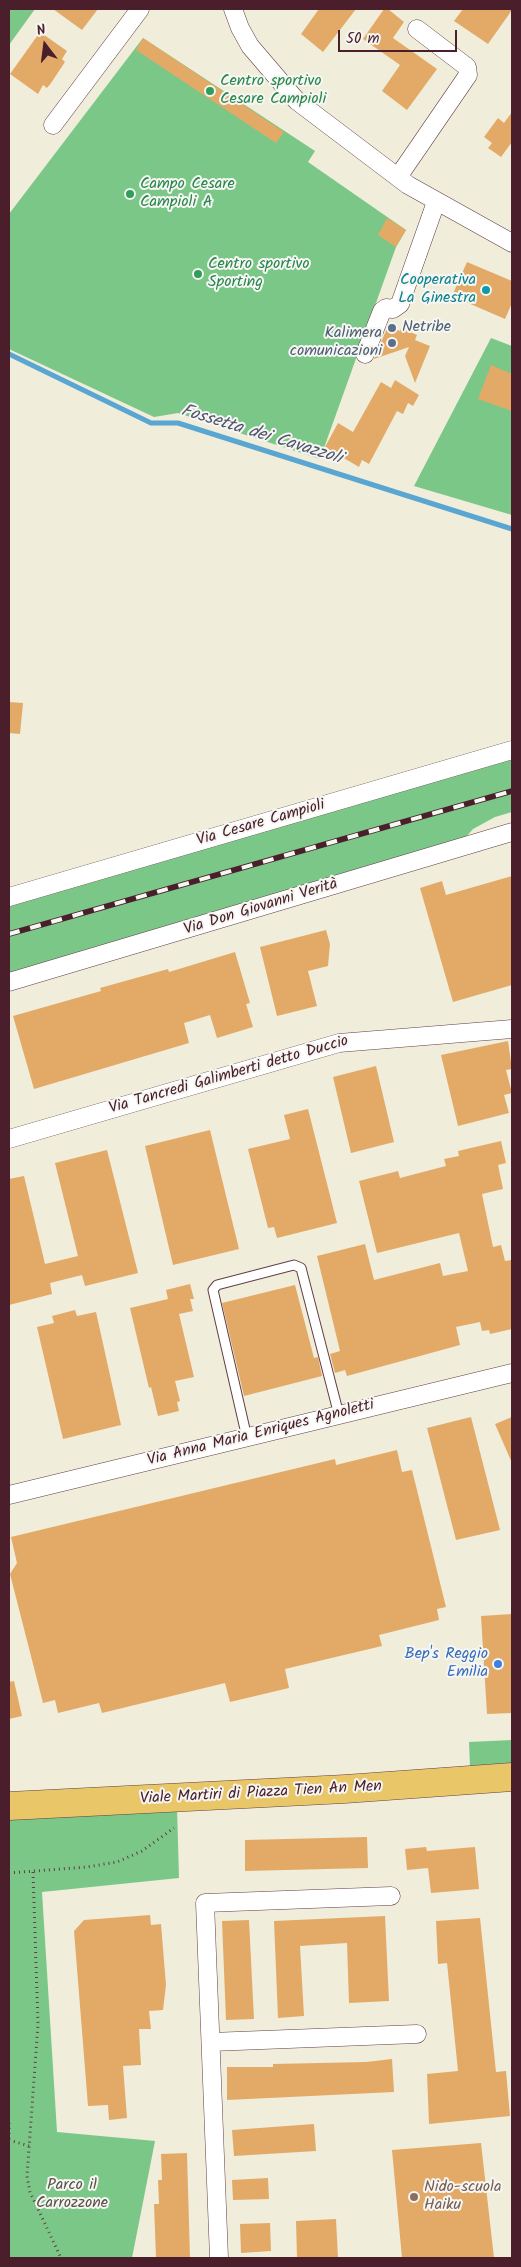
<!DOCTYPE html>
<meta charset="utf-8">
<style>
body{margin:0}
#map{position:relative;width:521px;height:2267px;overflow:hidden;background:#f0eddb;font-family:Kalam,sans-serif}
canvas{display:block}
.frame{position:absolute;inset:0;border:10px solid #4a1f2b;pointer-events:none}
.north{position:absolute;left:20px;top:20px;width:50px;height:50px;-webkit-text-stroke:4px #f6f6f2;paint-order:stroke;rotate:345deg;font-size:14px;font-weight:700;line-height:20px;text-align:center;color:#4a1f2b}
.north::after{content:'';display:block;margin:auto;width:18px;height:22px;background:#4a1f2b;clip-path:polygon(50% 0,100% 100%,50% 72%,0 100%)}
.scale{position:absolute;left:338px;top:30px;width:119px;height:22px;box-sizing:border-box;border:2px solid #4a1f2b;border-top:0;padding-left:6px;font-size:15px;line-height:18px;white-space:nowrap;color:#4a1f2b;-webkit-text-stroke:4px #f6f6f2;paint-order:stroke}
</style>
<div id="map">
<canvas width="521" height="2267"></canvas>
<div class="frame"></div>
<div class="north">N</div>
<div class="scale">50 m</div>
</div>
<script>
const context = document.querySelector('canvas').getContext('2d');
context.lineJoin = 'round';
function fill(path, color) {
  context.fillStyle = color;
  context.fill(path, 'evenodd');
}
function poly(rows) {
  const path = new Path2D();
  for (const r of rows) {
    path.moveTo(r[0], r[1]);
    for (let i = 2; i < r.length; i += 2) path.lineTo(r[i], r[i + 1]);
  }
  return path;
}
function trace(path, color, width, dash) {
  context.strokeStyle = color;
  context.lineWidth = width;
  context.lineCap = dash ? 'butt' : 'round';
  context.setLineDash(dash || []);
  context.stroke(path);
}
function drawText(font, color, halo, rows, align = 'center') {
  context.font = font + ' Kalam,sans-serif';
  context.lineWidth = 4;
  context.setLineDash([]);
  context.textBaseline = 'middle';
  context.strokeStyle = halo;
  context.fillStyle = color;
  for (const [text, x, y, turn = 0] of rows) {
    context.save();
    context.translate(x, y);
    context.rotate((+turn || 0) * Math.PI / 180);
    context.textAlign = isNaN(turn) ? turn : align;
    if (halo) context.strokeText(text, 0, 0);
    context.fillText(text, 0, 0);
    context.restore();
  }
}
fill(poly([
 [9,9,35,9,9,45],
 [143,38,315,151,308,162,406,230,396,247,320,459,178,413,154,417,9,349,9,214],
 [491,338,512,346,512,515,414,486],
 [512,754,512,812,495,817,473,829,466,837,9,974,9,901],
 [512,1740,512,1763,470,1766,469,1742],
 [177,1807,179,1878,42,1892,57,2132,155,2141,132,2258,9,2258,9,1820]
]), '#7ac787');
trace(poly([
 [9,354,151,423,178,423,512,529]
]), '#58a6d1', 5);
fill(poly([
 [53,9,98,9,82,30],
 [319,9,356,9,323,52,301,34],
 [384,9,388,9,404,22,393,38,437,69,407,110,382,91,400,65,363,39],
 [463,9,512,9,512,10,488,44,454,21],
 [40,32,67,51,62,59,65,62,51,83,47,88,43,85,38,94,10,74],
 [143,38,284,132,276,143,136,50],
 [512,112,512,142,501,157,488,148,492,143,484,137,498,118,504,123],
 [387,218,406,230,396,247,378,235],
 [467,262,512,281,512,303,505,319,452,296],
 [388,326,400,331,401,328,417,335,415,340,430,346,415,383,405,356,409,347,374,359],
 [491,365,512,374,512,411,478,399],
 [395,380,419,395,413,406,408,403,403,414,397,411,369,464,362,460,359,467,325,447,338,423,353,432,381,382,391,388],
 [9,702,23,703,20,734,9,733],
 [512,876,512,985,453,1002,420,888,442,881,446,895],
 [326,930,330,944,328,966,308,971,317,1006,277,1016,260,947],
 [235,952,250,1003,246,1004,253,1027,217,1038,210,1015,184,1023,189,1043,34,1089,13,1016,101,991,100,988,168,969,169,972],
 [508,1041,512,1069,506,1070,512,1093,504,1095,509,1113,458,1126,441,1055],
 [376,1066,394,1142,351,1153,333,1077],
 [308,1109,337,1223,277,1238,274,1227,268,1228,248,1149,290,1139,284,1115],
 [210,1130,239,1249,173,1265,145,1146],
 [501,1141,506,1163,498,1165,503,1189,482,1194,493,1247,501,1245,505,1261,512,1260,512,1329,490,1334,489,1330,482,1331,480,1322,456,1327,460,1345,347,1376,345,1370,335,1373,330,1354,340,1351,317,1256,365,1244,374,1280,440,1263,443,1276,468,1271,459,1233,377,1253,359,1181,398,1171,400,1178,446,1166,444,1159,459,1156,458,1151],
 [107,1150,138,1273,85,1286,82,1275,50,1283,52,1294,9,1305,9,1179,24,1176,45,1264,78,1256,55,1163],
 [190,1284,194,1299,190,1299,193,1311,179,1314,194,1377,175,1381,180,1401,177,1402,179,1411,158,1416,151,1387,149,1388,130,1308,168,1299,166,1290],
 [295,1285,314,1358,318,1357,322,1376,244,1396,222,1303],
 [75,1310,77,1316,96,1312,121,1425,63,1439,37,1327,54,1323,52,1316],
 [471,1417,500,1530,456,1540,427,1428],
 [512,1417,512,1463,495,1424],
 [397,1450,402,1472,412,1470,446,1607,437,1609,439,1620,379,1635,382,1646,285,1669,289,1688,230,1702,225,1683,102,1713,99,1703,58,1713,55,1700,43,1703,10,1574,17,1563,11,1537,335,1459,336,1465],
 [512,1614,512,1713,487,1714,481,1616],
 [14,1681,22,1716,9,1719,9,1682],
 [367,1837,368,1868,245,1871,245,1840],
 [426,1847,427,1851,475,1847,479,1889,431,1893,428,1868,407,1870,405,1849],
 [150,1915,151,1925,161,1924,166,1985,163,2010,149,2011,151,2029,139,2029,141,2065,123,2066,127,2118,109,2120,108,2105,88,2106,74,1931,84,1920],
 [385,1916,389,2001,349,2003,347,1943,300,1946,304,2016,278,2018,274,1921],
 [480,1918,496,2072,506,2071,510,2116,429,2124,427,2074,458,2071,447,1963,438,1964,436,1921],
 [249,1920,254,2019,226,2020,222,1921],
 [392,2059,394,2092,227,2100,227,2067,273,2067,273,2064,366,2062],
 [314,2124,316,2151,234,2156,232,2130],
 [481,2143,494,2258,402,2258,392,2150],
 [187,2153,190,2258,156,2258,154,2204,159,2204,158,2180,162,2180,161,2154],
 [268,2178,269,2199,233,2200,232,2180],
 [336,2219,338,2258,297,2258,296,2221],
 [270,2223,271,2251,241,2253,240,2224]
]), '#e3aa67');
const lane = poly([
 [247,1438,213,1290,217,1285,294,1265,301,1268,339,1415]
]);
const street = poly([
 [233,9,240,28,250,46,297,101,408,185,512,243],
 [53,125,140,9],
 [398,177,468,75,467,67,417,29],
 [365,354,382,311,386,308,393,309,400,304,436,202],
 [9,897,512,750],
 [9,982,512,832],
 [9,1139,339,1043,512,1029],
 [9,1495,512,1373],
 [211,2042,417,2034],
 [219,2258,205,1903,391,1896]
]);
const primary = poly([
 [9,1806,345,1789,512,1777]
]);
trace(lane, '#633e45', 11);
trace(street, '#633e45', 19);
trace(primary, '#633e45', 29);
trace(poly([
 [33,1872,38,2024,27,2176,30,2192,61,2258],
 [9,1873,87,1867,117,1862,142,1851,174,1828],
 [9,2123,9,2140],
 [9,2140,29,2146]
]), '#633e45', 3, [1, 4]);
trace(lane, '#fff', 9);
trace(street, '#fff', 18);
trace(primary, '#e9c769', 28);
const rail = poly([
 [9,934,512,791]
]);
trace(rail, '#4a1f2b', 5.5);
trace(rail, '#f6f6f2', 4, [11]);
for (const [x, y, r, color] of [
 [210,91,5,"#2e9e5b"],
 [130,194,5,"#2e9e5b"],
 [198,274,5,"#2e9e5b"],
 [486,290,5,"#0f9aa8"],
 [392,328,5,"#5c6f8a"],
 [392,343,5,"#5c6f8a"],
 [498,1664,5,"#3f7fe0"],
 [414,2197,5,"#8d6e63"]
]) {
  const dot = new Path2D();
  dot.arc(x, y, r, 0, 2 * Math.PI);
  context.fillStyle = color;
  context.fill(dot);
  trace(dot, '#f6f6f2', 2);
}
drawText('16px', '#27864d', '#f6f6f2', [
 ["Centro sportivo",220,82],
 ["Cesare Campioli",220,100],
 ["Campo Cesare",140,185],
 ["Campioli A",140,203],
 ["Centro sportivo",208,265],
 ["Sporting",208,283]
], 'left');
drawText('16px', '#0d838f', '#f6f6f2', [
 ["Cooperativa",476,281],
 ["La Ginestra",476,299]
], 'right');
drawText('16px', '#4e5e75', '#f6f6f2', [
 ["Netribe",402,328],
 ["Kalimera",382,334,"right"],
 ["comunicazioni",382,352,"right"]
], 'left');
drawText('16px', '#4a1f2b', '#f6f6f2', [
 ["Via Cesare Campioli",261,824,-16],
 ["Via Don Giovanni Verità",261,908,-17],
 ["Via Tancredi Galimberti detto Duccio",229,1076,-16],
 ["Via Anna Maria Enriques Agnoletti",261,1434,-14],
 ["Viale Martiri di Piazza Tien An Men",261,1794,-3]
]);
drawText('16px', '#366cbe', '#f6f6f2', [
 ["Bep's Reggio",488,1655],
 ["Emilia",488,1673]
], 'right');
drawText('16px', '#585147', '#f6f6f2', [
 ["Parco il",72,2186],
 ["Carrozzone",72,2204]
]);
drawText('16px', '#785e54', '#f6f6f2', [
 ["Nido-scuola",424,2188],
 ["Haiku",424,2206]
], 'left');
drawText('italic 18px', '#50556d', '#f6f6f2', [
 ["Fossetta dei Cavazzoli",261,436,17]
]);
</script>
